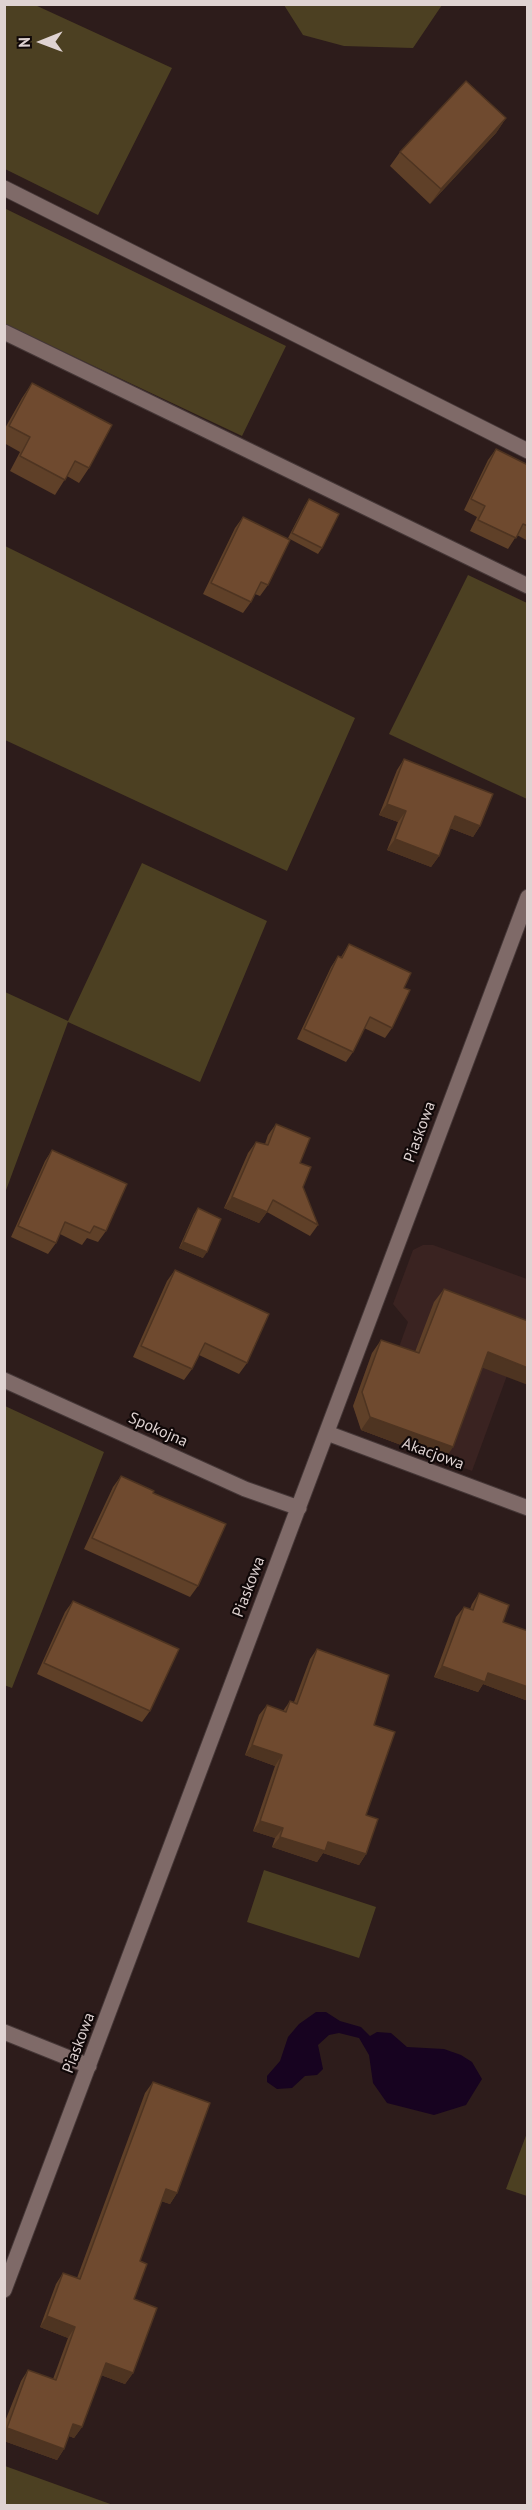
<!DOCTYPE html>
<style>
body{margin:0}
#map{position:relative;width:532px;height:2510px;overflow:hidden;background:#2d1c1b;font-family:"PT Sans",sans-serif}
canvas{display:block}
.frame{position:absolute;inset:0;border:6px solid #dfd3d2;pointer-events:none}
.north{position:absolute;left:12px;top:12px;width:60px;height:60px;-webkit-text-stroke:4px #100808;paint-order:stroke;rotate:269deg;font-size:16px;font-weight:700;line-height:24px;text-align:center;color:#dfd3d2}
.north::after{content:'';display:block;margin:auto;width:21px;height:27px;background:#dfd3d2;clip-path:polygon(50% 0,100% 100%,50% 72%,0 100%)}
</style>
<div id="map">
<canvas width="532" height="2510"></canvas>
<div class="frame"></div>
<div class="north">N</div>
</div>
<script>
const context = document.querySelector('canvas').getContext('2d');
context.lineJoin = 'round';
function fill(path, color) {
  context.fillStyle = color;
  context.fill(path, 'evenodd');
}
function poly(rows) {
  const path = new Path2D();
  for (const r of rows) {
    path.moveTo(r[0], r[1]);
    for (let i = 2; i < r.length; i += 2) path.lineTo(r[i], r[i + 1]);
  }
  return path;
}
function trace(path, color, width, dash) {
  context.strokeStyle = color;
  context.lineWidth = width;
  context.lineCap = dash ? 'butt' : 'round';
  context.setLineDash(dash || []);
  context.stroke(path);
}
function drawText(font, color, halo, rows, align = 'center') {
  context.font = font + ' "PT Sans",sans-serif';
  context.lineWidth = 4.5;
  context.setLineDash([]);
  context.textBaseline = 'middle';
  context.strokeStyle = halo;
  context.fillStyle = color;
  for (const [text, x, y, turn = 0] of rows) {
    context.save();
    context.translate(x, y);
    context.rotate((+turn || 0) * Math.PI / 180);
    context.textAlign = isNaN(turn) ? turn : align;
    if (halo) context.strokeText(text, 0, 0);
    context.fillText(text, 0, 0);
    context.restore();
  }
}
fill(poly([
 [423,1245,433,1245,527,1279,527,1321,472,1471,361,1430,353,1406,372,1353,394,1361,408,1322,393,1304,413,1250]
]), '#3a2321');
fill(poly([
 [4,5,35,5,172,68,98,215,5,169],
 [284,5,442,5,413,48,344,46,303,35],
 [4,208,286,346,242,436,5,324],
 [5,546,355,718,287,871,5,740],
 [468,575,527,603,527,799,389,734],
 [142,863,267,921,200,1082,68,1022,5,1193,5,992,68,1021],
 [5,1406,104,1452,12,1688,4,1685],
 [264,1870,376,1907,359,1958,247,1922],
 [527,2133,528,2196,527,2196,506,2189],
 [5,2466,113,2505,5,2505]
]), '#4c4022');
fill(poly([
 [316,2012,326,2012,340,2021,361,2027,370,2036,377,2032,391,2033,407,2047,444,2049,461,2055,472,2062,482,2079,466,2105,434,2115,387,2103,373,2083,369,2055,359,2038,339,2033,329,2035,318,2045,323,2069,317,2075,305,2076,292,2088,277,2089,267,2082,267,2076,280,2061,288,2037,299,2024]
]), '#170320');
const minor = poly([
 [4,188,528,451],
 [4,332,528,586],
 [4,1380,245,1489,299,1508],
 [327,1433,528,1508],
 [4,2032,89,2066],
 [4,2290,528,897]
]);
trace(minor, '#453737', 17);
trace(minor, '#7f6a68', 15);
fill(poly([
 [506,118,496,133,430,204,390,166,400,152],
 [32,383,89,468,79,483,67,476,55,495,10,471,20,452,4,443,4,430,22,398],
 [496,449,528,465,528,541,517,535,508,549,470,531,477,517,464,510,488,460],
 [309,499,322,548,318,554,288,538,305,505],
 [243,517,268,585,260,596,255,594,251,602,243,613,203,594,235,528],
 [404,759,480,826,473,837,450,828,439,856,431,867,387,850,398,822,379,815,397,770],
 [349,944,404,988,392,1028,385,1038,364,1028,353,1052,346,1062,297,1039,331,967,338,956,341,957],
 [276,1124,300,1163,303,1187,318,1225,310,1236,267,1212,259,1223,224,1208,248,1153,256,1142,265,1144,268,1135],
 [52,1150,106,1231,98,1242,87,1238,82,1245,60,1234,56,1243,48,1254,11,1237,45,1161],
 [198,1208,203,1258,179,1248,194,1214],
 [175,1270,247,1363,239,1374,199,1355,192,1369,184,1380,133,1357,167,1281],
 [444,1289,482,1367,444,1461,361,1430,353,1406,372,1353,381,1340,415,1352,434,1302],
 [121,1476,153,1493,198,1586,190,1597,84,1549,113,1487],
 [479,1593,503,1622,528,1631,528,1701,483,1684,478,1692,434,1677,456,1617,464,1607,470,1609,472,1604],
 [73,1601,150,1711,142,1722,37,1674,65,1612],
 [317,1649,374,1725,366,1815,366,1854,359,1865,323,1853,317,1862,272,1847,275,1838,253,1831,275,1766,245,1755,259,1715,267,1705,283,1711,290,1701,294,1702,310,1659],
 [153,2082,177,2193,170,2204,161,2201,140,2261,134,2299,133,2373,125,2384,101,2375,82,2427,74,2438,69,2436,64,2449,57,2460,4,2441,4,2424,21,2381,28,2370,53,2379,68,2338,40,2327,56,2284,63,2273,77,2278,145,2093]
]), '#5f4028');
fill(poly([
 [506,118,496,133,430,204,441,189],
 [387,804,406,811,398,822,379,815],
 [455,816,480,826,473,837,447,827],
 [395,839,439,856,431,867,387,850],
 [232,1197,267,1212,259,1223,224,1208],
 [183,1242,207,1252,203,1258,179,1248],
 [488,1352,528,1368,528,1385,478,1366],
 [370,1417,453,1447,444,1461,361,1430],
 [442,1666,488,1673,528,1687,528,1701,483,1684,478,1692,434,1677],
 [252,1745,282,1755,275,1766,245,1755],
 [260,1821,283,1828,275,1838,253,1831],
 [280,1837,328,1842,366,1854,359,1865,323,1853,317,1862,272,1847],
 [166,2189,177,2193,170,2204,158,2200],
 [47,2316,75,2327,68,2338,40,2327],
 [106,2363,133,2373,125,2384,98,2374],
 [73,2424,82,2427,74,2438,66,2435],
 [7,2428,64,2449,57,2460,4,2441,4,2431]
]), '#4e3421');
const building = poly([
 [466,81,506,118,441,189,400,152,466,81],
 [32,383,112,425,89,468,75,461,65,480,20,456,30,437,9,426,32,383],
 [496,449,528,465,528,526,523,524,516,538,478,520,485,506,471,499,496,449],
 [309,499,339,514,322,548,292,533,309,499],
 [243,517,290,540,268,585,261,582,251,602,211,583,243,517],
 [404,759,493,794,480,826,455,816,439,856,395,839,406,811,387,804,404,759],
 [349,944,411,973,404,988,410,990,392,1028,370,1017,353,1052,304,1029,338,956,342,958,349,944],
 [276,1124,310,1138,300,1163,311,1167,303,1187,318,1225,273,1200,267,1212,232,1197,256,1142,268,1145,276,1124],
 [52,1150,127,1184,106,1231,94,1226,90,1233,65,1222,56,1243,18,1226,52,1150],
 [198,1208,221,1219,207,1252,183,1242,198,1208],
 [175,1270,269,1314,247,1363,205,1343,192,1369,141,1346,175,1270],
 [444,1289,528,1321,528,1368,488,1352,453,1447,370,1417,362,1392,381,1340,419,1353,444,1289],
 [121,1476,154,1491,153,1493,226,1524,198,1586,92,1538,121,1476],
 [479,1593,509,1605,503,1622,528,1631,528,1687,488,1673,485,1682,442,1666,464,1607,473,1610,479,1593],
 [73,1601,179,1649,150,1711,44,1663,73,1601],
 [317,1649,389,1675,374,1725,395,1732,366,1815,378,1819,366,1854,328,1842,325,1851,280,1837,283,1828,260,1821,282,1755,252,1745,267,1705,286,1712,290,1701,297,1704,317,1649],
 [153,2082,210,2103,177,2193,166,2189,140,2261,147,2264,134,2299,157,2308,133,2373,106,2363,82,2427,73,2424,64,2449,7,2428,28,2370,56,2380,75,2327,47,2316,63,2273,80,2279,153,2082]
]);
fill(building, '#6f4a2f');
trace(building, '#4e3421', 1.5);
drawText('16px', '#dfd3d2', '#100808', [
 ["Piaskowa",420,1132,-70],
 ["Spokojna",158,1430,24],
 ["Akacjowa",433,1454,20],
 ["Piaskowa",249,1587,-69],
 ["Piaskowa",79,2043,-69]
]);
</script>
